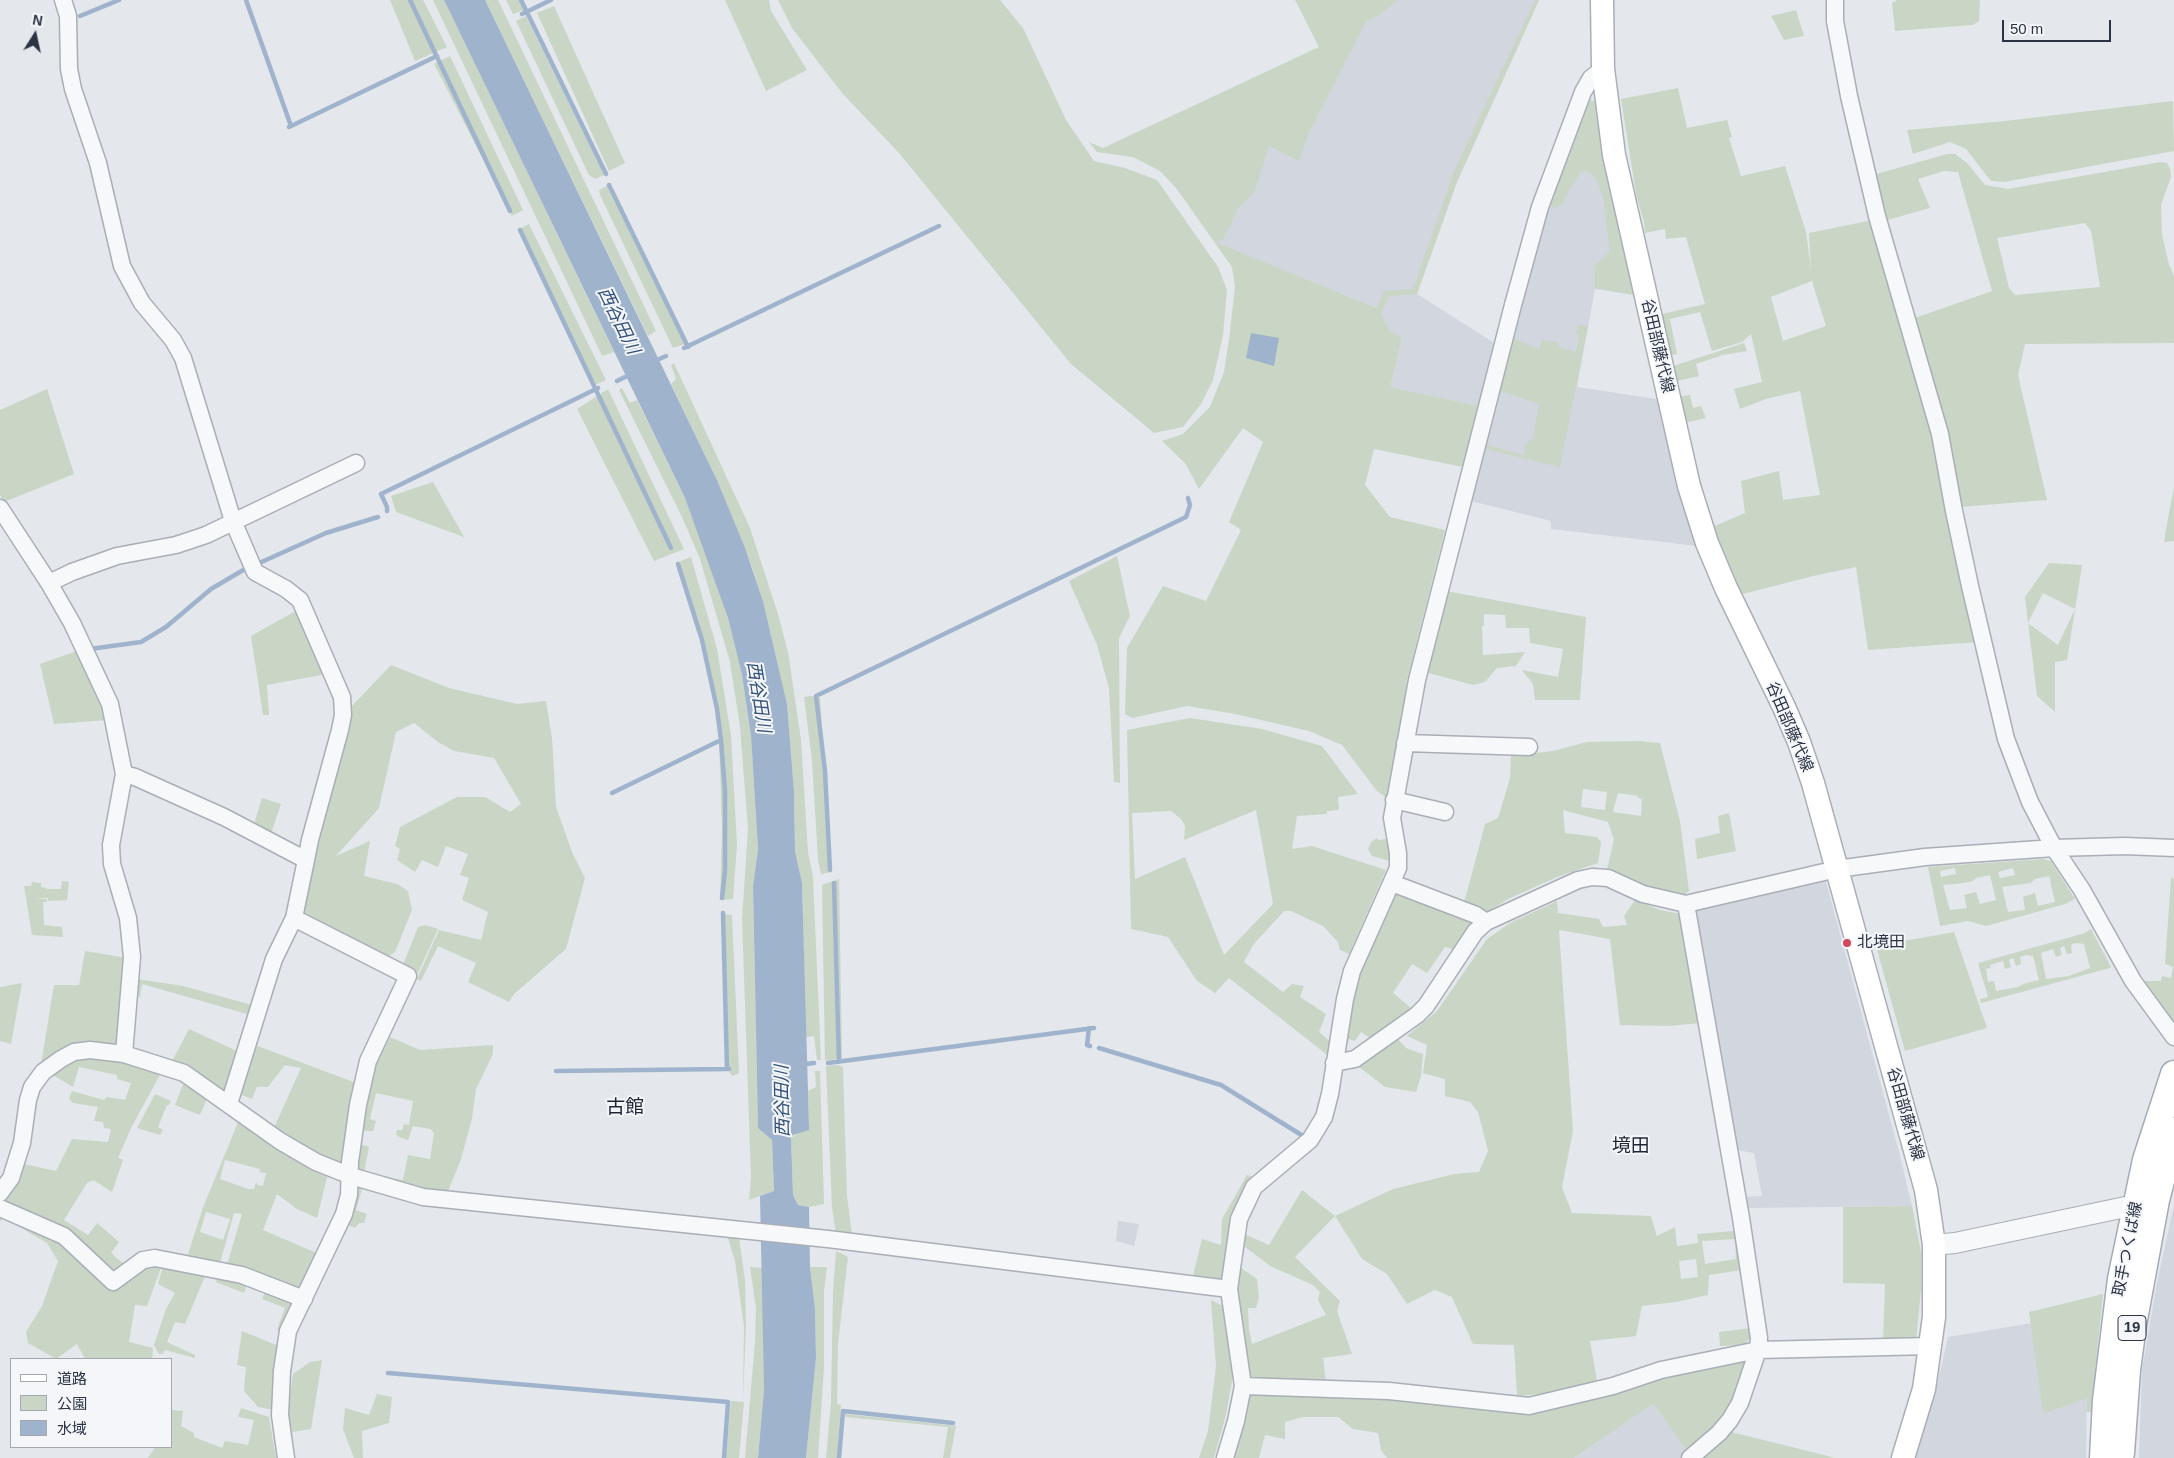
<!DOCTYPE html>
<meta charset="utf-8">
<style>
body{margin:0}
#map{position:relative;width:2174px;height:1458px;overflow:hidden;background:#e4e7ec;font-family:Helvetica,"Noto Sans JP",sans-serif}
canvas{display:block}
.legend{position:absolute;left:10px;top:1358px;width:162px;height:90px;box-sizing:border-box;background:#f4f6f9;border:1px solid #a4a8b1;margin:0;padding:6px 9px;list-style:none;font-size:15px;color:#2b3445}
.legend li{display:flex;align-items:center;gap:10px;height:25px}
.legend b{width:25px;border:1px solid #a4a8b1}
.north{position:absolute;left:10px;top:10px;width:50px;height:50px;-webkit-text-stroke:4px #f4f6f9;paint-order:stroke;rotate:10deg;font-size:14px;font-weight:700;line-height:20px;text-align:center;color:#2b3445}
.north::after{content:'';display:block;margin:auto;width:18px;height:22px;background:#2b3445;clip-path:polygon(50% 0,100% 100%,50% 72%,0 100%)}
.scale{position:absolute;left:2002px;top:20px;width:109px;height:22px;box-sizing:border-box;border:2px solid #2b3445;border-top:0;padding-left:6px;font-size:15px;line-height:18px;white-space:nowrap;color:#2b3445;-webkit-text-stroke:4px #f4f6f9;paint-order:stroke}
</style>
<div id="map">
<canvas width="2174" height="1458"></canvas>
<ul class="legend">
<li><b style="height:6px;background:#fff"></b>道路</li>
<li><b style="height:14px;background:#c9d6c5"></b>公園</li>
<li><b style="height:14px;background:#9fb4cc"></b>水域</li>
</ul>
<div class="north">N</div>
<div class="scale">50 m</div>
</div>
<script>
const context = document.querySelector('canvas').getContext('2d');
context.lineJoin = 'round';
function fill(path, color) {
  context.fillStyle = color;
  context.fill(path, 'evenodd');
}
function poly(rows) {
  const path = new Path2D();
  for (const r of rows) {
    path.moveTo(r[0], r[1]);
    for (let i = 2; i < r.length; i += 2) path.lineTo(r[i], r[i + 1]);
  }
  return path;
}
function trace(path, color, width, dash) {
  context.strokeStyle = color;
  context.lineWidth = width;
  context.lineCap = dash ? 'butt' : 'round';
  context.setLineDash(dash || []);
  context.stroke(path);
}
function drawText(font, color, halo, rows, align = 'center') {
  context.font = font + ' Helvetica,"Noto Sans JP",sans-serif';
  context.lineWidth = 4;
  context.setLineDash([]);
  context.textBaseline = 'middle';
  context.strokeStyle = halo;
  context.fillStyle = color;
  for (const [text, x, y, turn = 0] of rows) {
    context.save();
    context.translate(x, y);
    context.rotate((+turn || 0) * Math.PI / 180);
    context.textAlign = isNaN(turn) ? turn : align;
    if (halo) context.strokeText(text, 0, 0);
    context.fillText(text, 0, 0);
    context.restore();
  }
}
fill(poly([
 [1398,0,1539,0,1457,182,1417,294,1496,344,1479,406,1389,387,1402,337,1390,331,1377,308,1214,242,1270,124,1307,138,1367,20,1375,18],
 [1595,101,1640,296,1595,289,1577,387,1663,400,1697,546,1551,529,1551,521,1471,501,1547,204],
 [1825,878,1899,1152,1912,1206,1746,1208,1744,1197,1762,1196,1754,1153,1736,1150,1694,915,1697,909],
 [2174,1204,2174,1458,2139,1458,2142,1371,2156,1288],
 [1118,1221,1139,1224,1134,1246,1116,1241],
 [2032,1323,2043,1414,2087,1397,2086,1458,1913,1458,1938,1382,1948,1337],
 [1653,1404,1688,1452,1681,1458,1574,1458]
]), '#d2d6de');
fill(poly([
 [390,0,423,0,447,47,415,61],
 [433,0,444,0,614,352,602,356],
 [485,0,498,0,656,331,648,336],
 [506,0,519,0,524,10,513,14],
 [725,0,769,0,771,11,807,70,766,91],
 [778,0,1000,0,1023,28,1066,120,1094,161,1125,168,1157,180,1218,267,1227,290,1223,335,1213,380,1201,404,1183,427,1154,433,1071,364,899,153,842,93,792,28],
 [1295,0,1398,0,1375,18,1367,20,1307,138,1299,161,1269,146,1254,193,1239,207,1223,240,1215,242,1377,308,1384,291,1413,289,1455,169,1535,0,1539,0,1457,182,1417,294,1389,296,1381,314,1390,331,1402,337,1390,387,1479,406,1467,464,1463,467,1374,449,1365,485,1390,517,1445,530,1407,680,1390,800,1377,791,1342,745,1309,731,1235,714,1187,706,1132,718,1125,714,1127,648,1163,586,1206,601,1241,530,1229,522,1263,442,1243,428,1199,489,1185,463,1162,441,1183,434,1210,407,1224,372,1229,339,1235,287,1232,267,1176,188,1160,171,1133,157,1097,152,1089,142,1103,148,1319,47],
 [1897,0,1980,0,1979,21,1973,25,1895,31,1892,3],
 [554,6,625,163,609,171,537,13],
 [1796,10,1804,36,1784,40,1771,16],
 [526,16,604,175,595,179,589,175,516,21],
 [450,56,523,210,512,216,434,64],
 [1678,88,1687,128,1727,120,1732,137,1729,138,1741,176,1785,166,1806,232,1811,270,1809,233,1873,220,1937,434,1978,642,1868,650,1856,567,1813,576,1739,595,1710,528,1745,513,1741,481,1779,471,1783,500,1820,495,1800,391,1766,399,1740,409,1734,389,1762,382,1751,334,1742,342,1712,351,1700,312,1670,319,1677,354,1666,356,1658,315,1705,304,1686,237,1666,239,1665,229,1645,233,1644,222,1636,194,1621,99],
 [1812,281,1826,326,1783,341,1771,297],
 [1588,100,1595,101,1597,106,1640,296,1595,288,1595,265,1610,252,1603,196,1595,177,1587,171,1580,172,1562,204,1557,208,1547,204],
 [2173,101,2174,151,2004,182,1991,181,1966,149,1950,142,1913,154,1907,130,2005,121],
 [1947,154,1955,154,1967,163,1985,185,2008,189,2161,162,2167,163,2170,169,2171,177,2161,205,2162,234,2169,265,2174,276,2174,343,2025,344,2018,375,2047,500,1960,507,1941,415,1915,318,1992,291,1958,172,1944,171,1918,179,1930,208,1884,221,1873,175],
 [2085,223,2091,231,2100,287,2015,295,2009,288,1997,238],
 [607,186,685,344,673,348,600,195,599,190],
 [529,224,606,380,593,386,519,229],
 [1578,325,1588,326,1560,467,1484,449,1484,444,1524,455,1526,443,1533,438,1539,404,1497,390,1510,337,1539,349,1542,340,1558,342,1557,347,1576,352,1579,335,1576,334],
 [1744,343,1747,351,1723,355,1696,364,1699,376,1674,382,1670,367],
 [674,363,750,528,778,614,788,652,801,740,808,852,813,877,821,1060,817,1060,814,1036,806,1037,802,883,795,851,794,791,787,704,763,601,752,567,717,480,671,384,676,379,671,365],
 [622,388,630,403,637,400,685,498,715,579,728,618,742,675,751,736,758,849,753,886,758,1128,772,1140,774,1191,749,1200,751,1178,742,919,748,829,740,727,730,662,700,559,682,517,619,390],
 [47,389,74,474,4,502,0,495,0,410],
 [608,389,684,549,654,561,577,409],
 [1690,395,1693,408,1701,406,1706,418,1684,423,1676,397],
 [433,482,464,537,396,512,391,496],
 [2174,487,2174,541,2164,542,2170,507],
 [1117,556,1130,616,1119,638,1120,783,1114,782,1109,688,1097,645,1069,581],
 [691,557,717,649,731,735,737,845,733,899,720,900,722,830,718,710,705,653,676,563],
 [2049,563,2082,565,2067,660,2055,662,2055,712,2037,696,2025,597],
 [2043,593,2075,609,2058,645,2028,623],
 [1446,591,1586,617,1580,700,1535,700,1533,684,1522,670,1558,677,1563,649,1530,643,1529,628,1506,628,1505,615,1484,614,1484,626,1482,626,1483,655,1525,652,1516,666,1497,668,1485,682,1473,685,1425,672],
 [299,609,327,674,267,685,269,715,263,715,251,636],
 [77,651,108,720,54,724,40,664],
 [391,665,449,688,517,704,546,701,552,738,556,807,572,852,585,878,566,949,514,994,509,1002,468,982,476,963,438,946,421,981,417,979,439,930,481,940,488,912,462,900,469,878,460,875,468,854,446,846,438,867,422,860,415,872,397,860,400,849,395,846,400,827,457,797,485,797,510,812,521,804,494,758,454,751,438,742,414,723,396,732,379,808,336,856,370,841,364,876,397,884,408,891,412,910,395,952,389,956,303,914,314,855,351,707],
 [811,696,820,698,832,872,821,874,818,860,812,760,804,697],
 [1190,718,1262,729,1322,746,1358,794,1338,797,1339,810,1327,811,1327,814,1297,816,1292,849,1312,846,1386,870,1349,954,1340,950,1338,942,1323,926,1291,911,1284,911,1253,945,1244,962,1283,992,1292,984,1304,986,1300,997,1326,1014,1319,1032,1333,1044,1330,1057,1229,978,1215,993,1197,981,1168,937,1131,929,1127,730],
 [1256,810,1273,904,1224,955,1185,857,1135,879,1132,813,1171,811,1181,819,1185,826,1184,840],
 [1636,741,1660,743,1680,821,1689,891,1685,894,1674,896,1649,888,1633,879,1607,869,1614,840,1608,822,1563,810,1565,833,1597,837,1601,842,1598,863,1557,877,1508,899,1485,913,1464,903,1485,824,1498,818,1510,778,1511,756,1553,751,1587,742],
 [1583,789,1607,792,1605,810,1581,807],
 [1618,793,1638,796,1638,798,1642,799,1641,816,1613,812],
 [262,798,281,804,271,833,254,824],
 [1729,813,1736,851,1697,859,1695,839,1720,833,1718,816],
 [1377,838,1378,840,1387,839,1390,861,1372,856,1368,849,1371,842],
 [2043,859,2051,861,2075,899,2065,904,1986,926,1968,921,1940,926,1928,867],
 [1955,868,1956,874,1941,877,1940,871],
 [2013,868,2015,875,2000,878,1998,872],
 [1990,875,1996,900,1980,904,1976,892,1964,895,1967,908,1950,910,1943,885,1964,883,1973,881,1976,878],
 [2049,876,2055,902,2038,906,2035,893,2023,897,2025,910,2008,912,2002,887,2031,883,2035,879],
 [2171,878,2174,879,2174,1029,2139,981,2161,981,2162,976,2171,978,2173,967,2165,964],
 [839,879,842,1058,825,1061,822,885],
 [62,881,69,882,67,900,48,901,48,898,35,898,47,899,47,902,43,902,44,925,62,927,63,937,32,935,24,886,31,886,32,882,41,883,41,887,49,889,61,889],
 [1397,890,1473,921,1453,949,1445,947,1427,973,1412,964,1393,993,1411,1008,1370,1038,1361,1032,1355,1041,1345,1038,1359,972],
 [1635,900,1660,910,1682,914,1700,1023,1668,1026,1620,1025,1610,939,1559,930,1573,1131,1562,1187,1572,1213,1651,1216,1657,1236,1675,1227,1677,1246,1698,1243,1697,1234,1734,1231,1742,1270,1709,1275,1708,1295,1676,1302,1642,1306,1636,1336,1590,1341,1597,1381,1565,1392,1517,1396,1514,1345,1473,1344,1452,1297,1435,1290,1407,1304,1387,1274,1362,1259,1335,1216,1295,1257,1340,1301,1337,1311,1352,1354,1323,1358,1326,1382,1247,1381,1235,1291,1238,1266,1257,1279,1259,1297,1256,1308,1248,1308,1249,1329,1252,1344,1326,1315,1318,1300,1320,1292,1313,1285,1270,1266,1244,1246,1242,1233,1269,1245,1302,1190,1335,1216,1393,1189,1454,1174,1479,1172,1488,1151,1478,1112,1470,1102,1445,1096,1445,1079,1423,1073,1427,1045,1407,1036,1437,1011,1487,939,1510,923,1557,901,1558,913,1599,919,1603,927,1627,925,1624,916],
 [1735,1239,1736,1259,1705,1264,1702,1241],
 [1696,1259,1698,1277,1681,1279,1679,1261],
 [721,914,732,915,739,1073,732,1076,727,1066],
 [425,925,438,929,418,973,403,965,418,927],
 [2091,929,2111,967,2110,968,1981,1003,1980,999,1988,997,1978,963,2085,933],
 [2076,943,2084,944,2090,968,2069,976,2046,979,2041,953,2053,949,2056,957,2062,955,2060,948,2064,946,2067,954,2072,953,2071,945],
 [2026,955,2033,956,2039,980,2023,984,2018,987,1996,991,1994,981,1988,982,1986,969,1991,968,1990,965,2003,961,2005,969,2011,967,2009,960,2013,958,2016,966,2021,964,2020,957],
 [1954,932,1987,1028,1905,1051,1876,946],
 [85,951,127,958,117,1045,114,1048,41,1065,54,985,79,985],
 [137,979,183,986,252,1005,247,1014,142,984,140,997,135,996],
 [22,983,11,1044,0,1041,0,987],
 [189,1029,239,1052,224,1092,190,1066,171,1063],
 [390,1037,420,1050,493,1045,493,1054,476,1089,472,1119,461,1159,447,1194,420,1190,368,1173,403,1180,408,1155,430,1159,434,1133,430,1129,413,1126,408,1140,399,1137,396,1134,397,1130,402,1130,404,1124,409,1125,413,1101,376,1093,370,1119,376,1121,373,1131,365,1131,362,1128,369,1080],
 [1396,1037,1406,1048,1423,1054,1421,1076,1416,1092,1385,1087,1359,1067,1358,1064],
 [255,1045,356,1083,344,1163,316,1155,272,1132,301,1068,285,1065,268,1087,257,1087,252,1099,239,1094],
 [93,1057,119,1061,161,1073,132,1126,118,1158,123,1160,112,1192,93,1180,87,1183,64,1220,88,1235,97,1223,119,1242,111,1253,126,1266,113,1274,64,1227,32,1213,4,1204,4,1196,24,1164,56,1171,72,1139,108,1142,111,1129,104,1128,103,1122,94,1121,98,1107,73,1103,69,1099,72,1091,104,1100,107,1097,125,1100,131,1083,117,1079,117,1075,79,1067,73,1087,53,1075,66,1065,80,1059],
 [838,1065,843,1067,847,1196,852,1234,836,1233,832,1208,826,1066],
 [815,1071,820,1071,824,1204,809,1207,798,1205,793,1195,791,1138,809,1126,808,1091,816,1087],
 [184,1082,208,1096,200,1115,175,1105],
 [155,1094,171,1101,169,1105,167,1105,158,1127,163,1130,160,1135,137,1128],
 [239,1120,328,1173,317,1218,297,1209,277,1194,263,1230,319,1254,298,1293,227,1265,242,1214,234,1213,220,1263,187,1257,204,1205],
 [225,1160,260,1169,259,1172,266,1173,263,1186,258,1185,256,1182,254,1189,248,1189,220,1179],
 [206,1212,230,1219,223,1240,200,1232],
 [360,1144,369,1147,364,1173,358,1172,356,1168],
 [1247,1175,1257,1178,1222,1280,1218,1283,1192,1280,1202,1239,1221,1245,1222,1219],
 [359,1186,382,1193,383,1195,362,1189,356,1210,367,1214,364,1223,359,1223,355,1228,346,1224],
 [1912,1206,1921,1252,1921,1290,1916,1341,1883,1342,1885,1284,1843,1283,1843,1207],
 [0,1217,43,1232,60,1239,109,1288,141,1267,162,1265,147,1306,135,1305,129,1342,153,1348,152,1359,85,1359,77,1344,56,1359,28,1343,26,1332,42,1306,58,1261,47,1243,4,1218,0,1221],
 [728,1238,739,1238,745,1280,746,1326,743,1399,744,1327,735,1261],
 [836,1251,848,1257,838,1344,837,1404,841,1405,837,1458,826,1458,831,1402,833,1293],
 [164,1263,206,1274,185,1324,175,1322,167,1342,195,1355,195,1358,165,1350,163,1354,159,1354,154,1345,166,1309,175,1293,158,1284],
 [750,1267,763,1268,764,1389,758,1458,745,1458,755,1342,756,1308],
 [810,1267,827,1267,824,1291,824,1368,818,1458,806,1458,816,1358,815,1309],
 [218,1276,247,1283,244,1293,216,1282],
 [266,1291,293,1302,282,1332,277,1330,285,1308,262,1299],
 [2103,1294,2091,1412,2087,1412,2087,1398,2043,1414,2029,1312],
 [1211,1300,1225,1307,1233,1375,1226,1415,1214,1458,1199,1458,1208,1431,1216,1366],
 [1751,1328,1752,1336,1744,1345,1720,1346,1719,1332],
 [242,1331,281,1347,274,1410,258,1407,244,1391,246,1367,237,1365],
 [322,1360,311,1429,292,1432,288,1410,293,1374,310,1362],
 [1745,1360,1749,1364,1728,1414,1688,1452,1653,1404,1574,1458,1387,1458,1381,1450,1378,1433,1353,1429,1338,1417,1303,1417,1285,1422,1285,1439,1265,1435,1259,1458,1232,1458,1246,1395,1391,1397,1470,1402,1541,1413,1686,1371],
 [377,1394,392,1397,389,1423,362,1431,363,1458,354,1458,343,1429,345,1408,369,1415],
 [731,1401,744,1402,739,1458,726,1458],
 [241,1408,269,1417,276,1458,148,1458,155,1447,171,1447,171,1410,183,1411,181,1426,194,1433,194,1437,222,1448,225,1441,248,1445,254,1420,238,1417],
 [845,1414,956,1426,950,1458,943,1458,948,1427,846,1417],
 [1727,1431,1824,1455,1835,1458,1697,1458]
]), '#c9d6c5');
fill(poly([
 [444,0,485,0,717,480,745,548,763,601,787,704,794,791,795,851,802,883,809,1126,809,1130,793,1135,791,1138,793,1195,798,1205,809,1207,810,1267,815,1309,816,1358,806,1458,758,1458,764,1389,760,1196,774,1191,772,1140,758,1128,753,886,758,849,751,736,742,675,728,618,685,498],
 [1251,333,1279,338,1274,366,1246,358]
]), '#9fb4cc');
trace(poly([
 [246,0,291,126],
 [410,0,510,211],
 [521,0,606,174],
 [522,14,551,0],
 [80,16,119,0],
 [289,127,437,56],
 [609,185,688,347],
 [520,230,671,548],
 [684,348,939,226],
 [657,360,666,356],
 [617,381,629,375],
 [387,511,387,507,381,494,598,388],
 [257,564,326,533,378,517],
 [678,564,702,640,717,709,721,740,725,791,725,870,722,898],
 [90,649,141,642,166,627,211,589,245,569],
 [612,793,721,740],
 [830,870,825,771,816,696,1186,517,1190,505,1188,498],
 [834,883,839,1062],
 [723,913,727,1069],
 [1089,1028,1087,1045,1090,1046],
 [1099,1048,1221,1085,1303,1136],
 [828,1063,1094,1028],
 [806,1064,814,1063],
 [556,1071,729,1069],
 [388,1373,728,1402,724,1458],
 [839,1458,843,1411,953,1423]
]), '#9fb4cc', 4.5);
const minor = poly([
 [63,0,68,16,69,69,73,89,98,163,122,266,142,303,173,340,183,358,233,521,255,572,286,589,300,600,342,697,343,715,340,730,310,840,306,860],
 [1835,0,1835,21,1849,96,1877,216,1940,434,1954,511,1970,586,2006,739,2030,802,2054,848,2082,890,2133,981,2174,1037],
 [0,508,49,583,72,623,110,704,124,774,111,845,112,864,128,918,132,957,124,1054],
 [49,583,72,572,117,556,176,545,206,535,356,463],
 [1405,743,1529,747],
 [124,774,135,777,224,817,306,860,294,918,408,976,368,1061,358,1105,350,1162,349,1195,344,1214,288,1331,282,1371,280,1415,286,1458],
 [1394,800,1445,812],
 [1392,883,1476,915,1486,922],
 [1686,904,1741,1218,1759,1338,1758,1350,1740,1403,1730,1420,1719,1433,1690,1458],
 [1334,1063,1355,1059,1417,1015,1426,1006,1475,932,1486,922,1578,880,1592,877,1608,878,1643,894,1686,904,1837,869,1925,857,2054,848,2125,846,2174,848],
 [229,1104,274,959,294,918],
 [0,1193,11,1178,22,1143,28,1100,32,1087,43,1072,61,1059,74,1052,90,1050,124,1054,184,1073,280,1141,316,1162,351,1176,423,1197,828,1239,1229,1289],
 [0,1208,64,1236,113,1282,143,1260,155,1258,242,1275,304,1299],
 [1243,1386,1389,1391,1529,1406,1613,1386,1661,1370,1758,1350,1931,1346],
 [1225,1458,1236,1421,1243,1386,1229,1289,1239,1219,1254,1187,1310,1140,1324,1117,1330,1094,1345,999,1352,971,1398,868,1398,853,1392,818,1417,680,1513,305,1540,207,1583,92,1591,78,1603,69]
]);
const tertiary = poly([
 [1934,1245,1955,1243,2149,1202]
]);
const secondary = poly([
 [1602,0,1603,69,1614,155,1689,486,1707,543,1726,588,1784,707,1799,742,1813,783,1926,1190,1934,1245,1934,1317,1924,1389,1903,1458]
]);
const primary = poly([
 [2121,1453,2127,1370,2133,1325,2156,1200,2174,1131],
 [2103,1458,2106,1400,2121,1279,2146,1160,2174,1074]
]);
trace(minor, '#a9aeb7', 19);
trace(tertiary, '#a9aeb7', 22);
trace(secondary, '#a9aeb7', 25);
trace(primary, '#a3abb8', 29);
trace(minor, '#f7f8fa', 16);
trace(tertiary, '#f7f8fa', 20);
trace(secondary, '#fff', 22);
trace(primary, '#fff', 26);
for (const [x, y, r, color] of [
 [1847,943,5,"#d1495b"]
]) {
  const dot = new Path2D();
  dot.arc(x, y, r, 0, 2 * Math.PI);
  context.fillStyle = color;
  context.fill(dot);
  trace(dot, '#f4f6f9', 2);
}
for (const [x, y, w] of [
 [2132,1328,28]
]) {
  const box = new Path2D();
  box.roundRect(x - w / 2, y - 12.5, w, 25, 4);
  context.fillStyle = '#f4f6f9';
  context.fill(box);
  trace(box, '#2b3445', 1);
}
drawText('bold 15px', '#2b3445', null, [
 ["19",2132,1328]
]);
drawText('16px', '#2b3445', '#f4f6f9', [
 ["谷田部藤代線",1657,346,77],
 ["谷田部藤代線",1789,727,67],
 ["谷田部藤代線",1905,1114,74],
 ["取手つくば線",2128,1249,-79]
]);
drawText('16px', '#2b3445', '#f4f6f9', [
 ["北境田",1857,943]
], 'left');
drawText('italic 18px', '#34527a', '#f4f6f9', [
 ["西谷田川",618,321,64],
 ["西谷田川",758,697,81],
 ["西谷田川",783,1101,-91]
]);
drawText('19px', '#1d2536', '#f4f6f9', [
 ["古館",625,1108],
 ["境田",1631,1147]
]);
</script>
